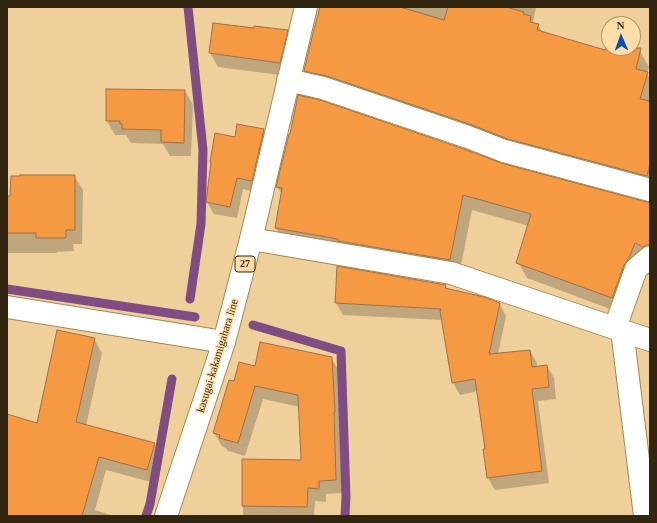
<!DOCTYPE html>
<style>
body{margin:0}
#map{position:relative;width:657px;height:523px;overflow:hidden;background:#efd09b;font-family:Georgia,serif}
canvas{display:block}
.frame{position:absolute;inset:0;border:8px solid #322611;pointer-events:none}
.north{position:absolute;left:601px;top:16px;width:40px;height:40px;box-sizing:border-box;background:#fddda8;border:1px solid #ac946c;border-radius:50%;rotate:358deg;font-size:11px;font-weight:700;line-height:16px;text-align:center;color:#322611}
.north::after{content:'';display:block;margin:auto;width:14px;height:18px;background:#084fb9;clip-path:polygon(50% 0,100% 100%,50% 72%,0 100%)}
</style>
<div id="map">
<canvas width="657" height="523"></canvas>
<div class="frame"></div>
<div class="north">N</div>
</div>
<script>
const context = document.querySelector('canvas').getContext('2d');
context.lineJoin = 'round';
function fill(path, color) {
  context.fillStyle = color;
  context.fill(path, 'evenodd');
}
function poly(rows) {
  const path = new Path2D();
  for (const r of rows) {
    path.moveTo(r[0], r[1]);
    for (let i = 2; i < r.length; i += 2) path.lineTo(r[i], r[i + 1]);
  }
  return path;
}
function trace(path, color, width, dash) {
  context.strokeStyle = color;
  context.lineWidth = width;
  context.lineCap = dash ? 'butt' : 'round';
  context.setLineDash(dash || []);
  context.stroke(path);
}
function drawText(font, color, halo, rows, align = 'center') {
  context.font = font + ' Georgia,serif';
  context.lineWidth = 3;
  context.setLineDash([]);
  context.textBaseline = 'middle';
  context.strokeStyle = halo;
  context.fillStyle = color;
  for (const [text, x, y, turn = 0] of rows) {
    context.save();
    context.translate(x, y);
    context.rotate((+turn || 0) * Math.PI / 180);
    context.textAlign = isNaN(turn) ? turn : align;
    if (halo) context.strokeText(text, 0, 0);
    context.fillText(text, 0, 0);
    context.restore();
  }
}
fill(poly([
 [322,7,536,7,533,22,535,24,538,25,543,33,606,51,608,42,609,42,609,48,629,48,640,51,649,67,647,74,650,78,650,190,314,86,305,71],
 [283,45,280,75,218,67,210,53],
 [185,91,193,105,191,156,170,156,163,144,131,143,126,135,115,135,107,121],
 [263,130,270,142,258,193,243,189,237,218,214,214,207,202,235,138],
 [500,164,650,203,650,264,621,313,527,278,518,262,529,226,472,210,459,275,285,243,276,228,282,194,277,187],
 [74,176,83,190,82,244,73,244,74,251,57,252,57,253,7,253,7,197],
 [445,286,448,290,499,303,506,316,498,354,530,351,537,363,537,367,547,366,554,378,556,399,538,401,549,483,495,490,488,478,484,450,486,450,478,391,460,395,453,383,443,320,343,315,336,303],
 [94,339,102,353,86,426,154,444,162,458,155,483,106,470,95,510,114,516,7,516,7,415,38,424],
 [331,358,339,371,342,425,341,425,343,493,326,494,326,502,315,501,314,516,243,516,243,460,302,461,300,407,263,399,245,456,228,451,226,448,222,446,214,433,235,382,256,367]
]), '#0003');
trace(poly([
 [188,7,203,150,201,224,190,299],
 [7,289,195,317],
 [253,325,341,351,346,497,345,516],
 [146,516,150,504,172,379]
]), '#814c82', 9);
const building = poly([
 [320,7,400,7,444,20,448,7,506,7,524,12,523,14,531,16,530,22,539,24,537,30,605,50,606,48,641,48,636,69,648,72,640,99,650,101,650,164,647,176,508,139,472,125,327,76,304,71,313,33,320,7],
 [213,23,254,28,254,26,288,30,280,63,209,53,213,23],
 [106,89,185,90,184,143,161,142,161,130,122,129,122,124,120,124,120,121,106,121,106,89],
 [298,95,320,100,464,149,501,163,647,202,650,202,650,245,647,245,643,247,635,243,629,258,624,265,612,298,516,263,531,214,463,195,450,260,338,241,338,239,275,228,282,188,276,187,289,134,290,134,298,95],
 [237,124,264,129,252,181,237,178,230,207,206,202,211,162,210,162,215,133,235,137,237,124],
 [20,175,75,175,75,230,66,230,66,238,36,238,36,233,7,233,7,196,10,196,11,176,20,176,20,175],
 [337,266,446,285,445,288,484,297,500,303,489,354,530,350,532,367,547,365,549,387,532,389,542,471,487,478,483,449,485,449,475,379,452,383,440,311,441,309,335,303,337,266],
 [57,330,95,338,76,422,155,443,147,470,99,457,82,516,7,516,7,414,37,423,57,330],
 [260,342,332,357,335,412,334,412,336,480,319,481,319,489,308,488,307,507,242,506,242,459,301,460,298,395,255,386,238,443,219,438,220,435,213,433,229,380,234,381,239,362,255,366,260,342]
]);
fill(building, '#f69943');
trace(building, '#9d704b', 1);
const minor = poly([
 [288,80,323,88,468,137,504,151,650,190],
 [251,239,451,273,650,340],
 [7,307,224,342],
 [615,328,636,269,650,257],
 [622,330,645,516]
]);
const major = poly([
 [166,516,224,342,251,239,306,7]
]);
trace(minor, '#a58855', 24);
trace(major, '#a58855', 24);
trace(minor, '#fff', 22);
trace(major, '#fff', 22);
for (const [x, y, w] of [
 [245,264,20]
]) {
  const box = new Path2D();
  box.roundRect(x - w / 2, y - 8, w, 16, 3);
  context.fillStyle = '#fddda8';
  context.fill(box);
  trace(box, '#322611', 1);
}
drawText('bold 10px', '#322611', null, [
 ["27",245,264]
]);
drawText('11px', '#322611', '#fddda8', [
 ["kasugai-kakamigahara line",218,356,-73]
]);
</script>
